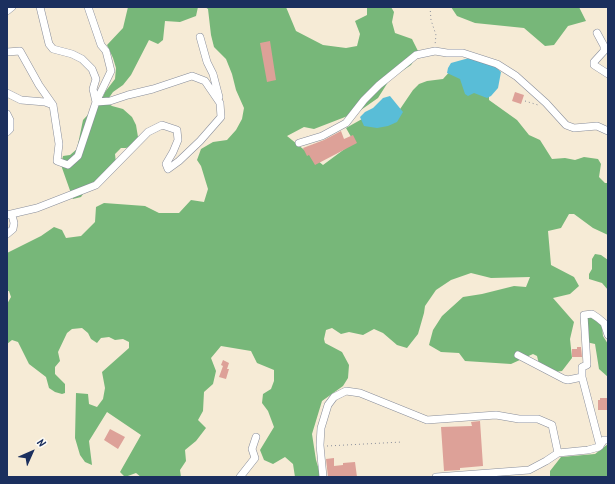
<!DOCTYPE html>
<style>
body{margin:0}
#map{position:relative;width:615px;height:484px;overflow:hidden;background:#f6ebd6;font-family:Kalam,sans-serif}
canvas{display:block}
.frame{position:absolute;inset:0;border:8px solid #1b2f5e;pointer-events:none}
.north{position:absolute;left:12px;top:432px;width:40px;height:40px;-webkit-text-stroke:3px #fdfcf7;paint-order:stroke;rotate:45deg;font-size:11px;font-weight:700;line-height:16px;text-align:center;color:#1b2f5e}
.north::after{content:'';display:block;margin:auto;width:14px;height:18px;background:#1b2f5e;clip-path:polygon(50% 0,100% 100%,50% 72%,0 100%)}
</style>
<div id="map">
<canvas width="615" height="484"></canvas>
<div class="frame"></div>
<div class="north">N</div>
</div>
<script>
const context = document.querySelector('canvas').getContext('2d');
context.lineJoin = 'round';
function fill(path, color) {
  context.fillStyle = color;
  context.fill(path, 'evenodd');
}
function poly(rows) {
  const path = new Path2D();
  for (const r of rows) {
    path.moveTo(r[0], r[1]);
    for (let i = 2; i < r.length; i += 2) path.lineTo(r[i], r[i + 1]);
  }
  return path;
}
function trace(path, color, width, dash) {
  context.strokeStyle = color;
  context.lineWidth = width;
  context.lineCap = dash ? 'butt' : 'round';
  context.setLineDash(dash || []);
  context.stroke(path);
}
fill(poly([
 [128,7,198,7,196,16,180,22,165,21,163,40,158,44,149,40,131,75,123,85,113,92,106,102,112,106,123,109,132,117,136,125,138,137,134,145,126,148,121,148,115,154,116,163,106,175,87,188,81,197,73,199,61,165,63,156,70,155,77,149,83,120,101,101,105,92,115,79,116,68,113,58,107,45,123,28],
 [205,7,286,7,296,31,323,45,346,48,357,46,360,34,355,21,367,15,367,7,391,7,394,12,392,22,395,33,412,39,419,53,411,65,390,79,378,98,358,112,314,129,304,127,287,136,323,165,354,142,346,128,362,119,396,115,413,90,419,84,427,81,443,79,452,69,489,94,489,100,517,120,529,135,540,140,552,159,565,158,575,160,584,157,598,159,601,164,599,177,605,183,608,183,608,235,593,228,574,214,569,214,561,228,548,231,551,265,574,277,579,286,570,294,553,298,574,322,570,339,572,358,562,371,555,372,539,364,537,356,533,354,511,364,465,361,459,353,441,352,429,345,433,330,442,316,463,297,482,294,514,286,526,287,530,277,491,278,471,273,451,280,436,290,425,306,424,313,418,334,407,348,397,345,383,333,374,329,363,335,349,332,341,334,332,328,326,330,324,339,325,343,342,352,349,365,348,378,343,386,322,401,312,434,316,460,319,470,319,477,295,477,293,464,285,457,273,464,264,460,260,450,274,427,268,411,262,403,263,394,271,389,274,381,274,370,257,363,251,351,221,346,211,358,216,371,213,384,204,392,203,411,198,420,206,428,196,441,185,450,186,461,180,470,181,477,141,477,136,473,125,477,120,472,141,435,107,412,89,441,92,465,85,462,80,455,75,438,76,393,88,394,89,404,97,407,103,399,105,388,102,372,129,348,129,342,123,339,115,340,109,337,101,338,97,343,91,339,88,333,82,328,72,329,67,333,58,352,60,361,55,367,55,374,65,384,65,393,62,394,55,392,49,388,46,377,29,364,18,342,12,340,7,344,7,304,11,297,9,291,7,291,7,253,41,236,54,227,62,230,66,238,81,236,95,222,96,207,104,203,145,206,159,213,179,213,191,200,204,202,208,189,201,166,197,160,201,149,213,142,227,140,236,130,242,119,244,108,236,90,232,74,226,59,214,47,211,35,208,9],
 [451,7,579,7,586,21,568,26,554,45,545,46,524,28,475,23,457,16],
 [595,254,601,255,608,260,608,290,602,283,589,279,589,274,592,269,592,259],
 [585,316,598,319,602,326,603,336,608,344,608,377,599,369,595,344,586,342],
 [608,444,608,477,550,477,550,471,561,457,595,454]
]), '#77b779');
fill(poly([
 [469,58,496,67,501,72,498,88,491,96,487,98,474,93,468,96,465,94,460,79,447,73,448,68,451,63],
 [390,96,403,112,397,122,388,126,377,128,364,126,360,117,365,112,373,108,383,98]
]), '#59bdd7');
fill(poly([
 [270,41,276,80,267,82,260,43],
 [515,92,524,95,521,104,512,101],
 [341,131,344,139,353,135,357,143,315,165,309,155,307,156,303,148,324,140],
 [577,347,581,347,582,357,572,357,572,349,577,349],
 [223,360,229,363,227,369,229,369,226,379,219,377,223,366,221,365],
 [600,398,608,398,608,410,598,410,598,400,600,400],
 [480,421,483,466,460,468,460,470,444,471,441,427,472,426,471,422],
 [110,429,125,437,118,449,104,440],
 [334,458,334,466,343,465,343,463,355,462,357,477,328,477,326,459]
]), '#dda198');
const street = poly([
 [40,7,49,44,53,49,72,54,82,59,92,69,96,79,93,89,96,102],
 [88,7,101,45,106,51,111,71,96,102],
 [7,11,12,7],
 [597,33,604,46,604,51,594,62,594,65,608,74],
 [200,37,207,62,213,74,219,97],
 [7,52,20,51,39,85,53,105],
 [7,93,21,100,45,102,53,105,59,144,57,161,68,165,78,156,96,102,110,101,128,95,153,89,192,76,205,81,220,103,221,117,200,141,179,161,168,169,166,164,173,152,178,140,177,130,162,125,148,132,96,185,37,208,7,215],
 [7,114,10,120,10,129,7,132],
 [299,143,322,136,346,123,364,100,379,85,416,55,435,51,447,53,463,53,497,64,516,76,546,103,566,125,574,128,597,126,608,131],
 [7,234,13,229,14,223,12,215],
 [518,355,564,379,568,380,582,377],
 [600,446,582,377,582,367,587,365,584,315,592,314,598,318,604,323,608,335],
 [240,477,255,458,252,449,256,437],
 [323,477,320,445,321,428,328,405,334,397,346,391,360,393,427,420,496,415,519,419,538,419,552,425,558,453],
 [436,477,529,470,546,461,558,453,588,450,599,447,604,440,608,440]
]);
trace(street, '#888d9a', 8);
trace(poly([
 [430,7,431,20,436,35,435,45],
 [525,101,538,105],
 [327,446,402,442]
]), '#888d9a', 1, [1, 3]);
trace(street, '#fff', 7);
</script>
